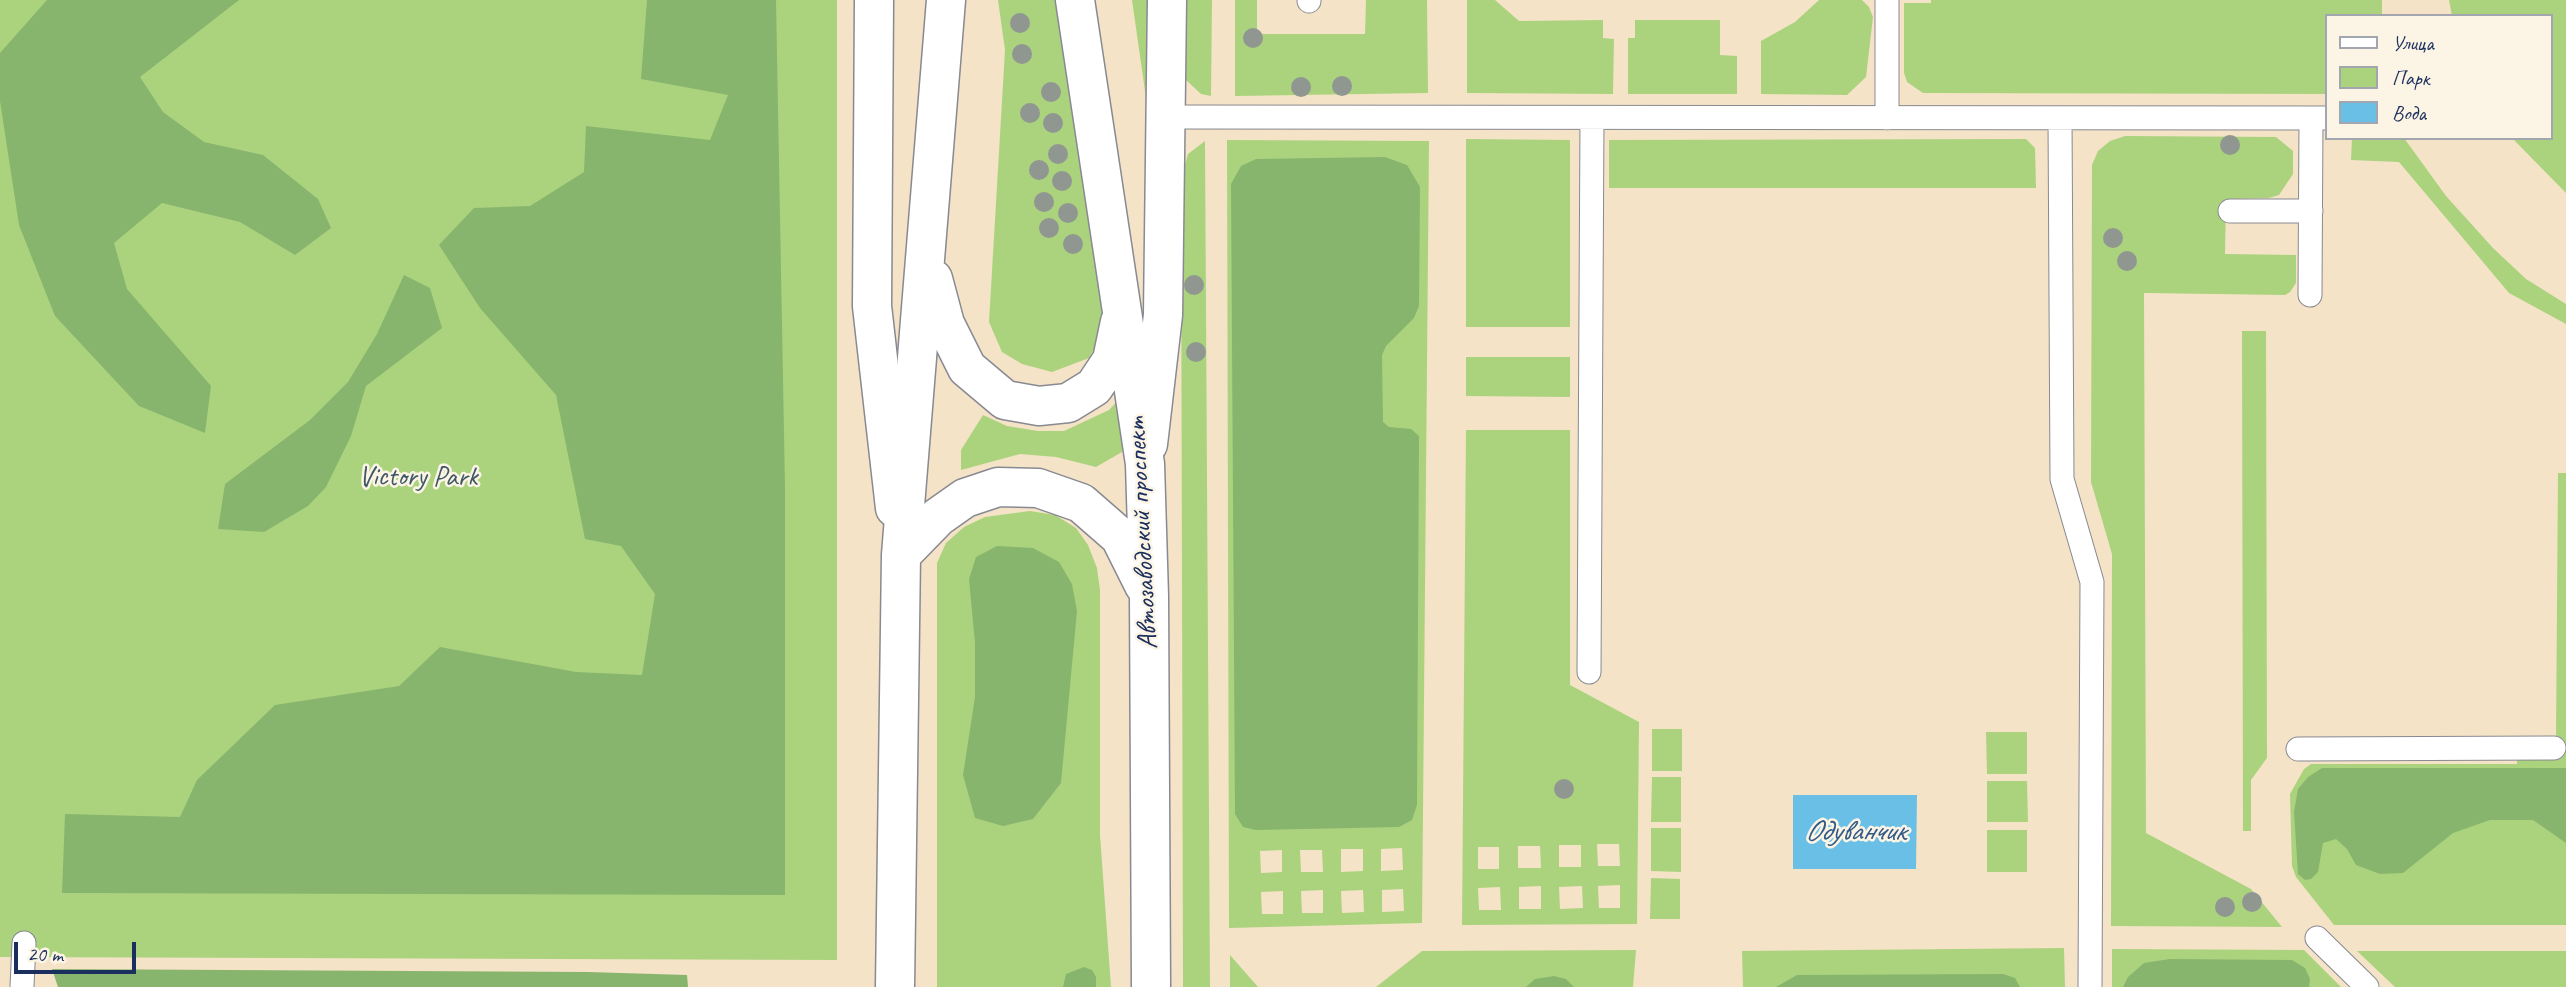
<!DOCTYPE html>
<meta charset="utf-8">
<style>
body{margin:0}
#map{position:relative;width:2566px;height:987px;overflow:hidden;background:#f4e3c6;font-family:Caveat,sans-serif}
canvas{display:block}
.legend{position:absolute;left:2325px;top:14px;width:228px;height:126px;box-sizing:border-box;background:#fcf5e5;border:2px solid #a2a6af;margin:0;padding:9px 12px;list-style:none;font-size:21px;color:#1b2f5e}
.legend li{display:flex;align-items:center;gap:14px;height:35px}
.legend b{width:35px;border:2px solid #a2a6af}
.scale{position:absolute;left:14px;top:942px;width:122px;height:32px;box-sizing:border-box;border:4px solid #1b2f5e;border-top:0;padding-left:9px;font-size:21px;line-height:24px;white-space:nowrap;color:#1b2f5e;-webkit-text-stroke:5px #fcf5e5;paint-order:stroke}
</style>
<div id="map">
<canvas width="2566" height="987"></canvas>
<ul class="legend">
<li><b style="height:9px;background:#fff"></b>Улица</li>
<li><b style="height:19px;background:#abd37e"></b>Парк</li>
<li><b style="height:19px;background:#6abfe6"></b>Вода</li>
</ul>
<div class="scale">20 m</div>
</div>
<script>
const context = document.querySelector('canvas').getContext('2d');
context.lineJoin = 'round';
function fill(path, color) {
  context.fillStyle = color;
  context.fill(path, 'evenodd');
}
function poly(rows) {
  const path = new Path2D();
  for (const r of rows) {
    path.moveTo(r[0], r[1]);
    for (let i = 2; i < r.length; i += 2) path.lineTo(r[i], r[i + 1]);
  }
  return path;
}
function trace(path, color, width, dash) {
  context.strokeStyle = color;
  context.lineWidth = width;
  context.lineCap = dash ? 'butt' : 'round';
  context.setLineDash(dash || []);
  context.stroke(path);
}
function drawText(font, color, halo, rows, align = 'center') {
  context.font = font + ' Caveat,sans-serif';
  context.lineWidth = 5;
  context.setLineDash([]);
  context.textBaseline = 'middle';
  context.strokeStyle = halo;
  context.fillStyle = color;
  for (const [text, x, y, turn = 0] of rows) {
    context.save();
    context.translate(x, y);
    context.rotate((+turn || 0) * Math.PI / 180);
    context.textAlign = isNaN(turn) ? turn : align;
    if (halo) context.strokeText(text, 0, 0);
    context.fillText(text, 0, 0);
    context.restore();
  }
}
fill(poly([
 [0,0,837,0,837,960,0,957],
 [998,0,1062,0,1109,321,1089,358,1052,372,1022,364,1002,352,989,322,1005,50],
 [1132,0,1155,0,1152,140],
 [1184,0,1212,0,1211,96,1201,94,1186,80],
 [1235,0,1257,0,1257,34,1365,34,1366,0,1427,0,1428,93,1235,96],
 [1467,0,1495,0,1519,21,1603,20,1603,38,1614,39,1613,94,1467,93],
 [1819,0,1862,0,1869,7,1873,17,1866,77,1847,95,1761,94,1761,41,1795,22],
 [1931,0,2382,0,2382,16,2326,16,2326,94,1923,93,1907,82,1904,73,1904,3,1931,3],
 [2449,0,2566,0,2566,193,2512,138,2550,138,2550,16,2452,16],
 [1635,20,1720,20,1720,55,1737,56,1737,94,1628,94,1628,38,1635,38],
 [2125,136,2276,137,2293,151,2293,174,2279,195,2269,198,2226,199,2225,254,2296,255,2296,283,2290,292,2285,295,2144,293,2146,833,2251,889,2282,927,2111,926,2112,554,2091,482,2092,165,2098,151,2110,141],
 [2352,138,2404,138,2446,196,2493,248,2526,279,2566,304,2566,324,2509,293,2399,162,2351,160],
 [1466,139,1570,140,1570,327,1466,327],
 [2026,139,2035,148,2036,188,1609,188,1609,140],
 [1227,140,1429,141,1422,923,1229,928],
 [1402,848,1403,870,1381,871,1381,849],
 [1341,849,1363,849,1363,871,1341,872],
 [1282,850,1282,872,1261,873,1260,851],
 [1300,850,1322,850,1323,872,1301,872],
 [1403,889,1404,911,1382,912,1382,890],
 [1323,890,1323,913,1302,913,1301,891],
 [1363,890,1364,912,1342,913,1341,891],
 [1283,891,1283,914,1262,914,1261,892],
 [1205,141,1210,987,1183,987,1181,179,1188,154],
 [2242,331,2266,331,2267,758,2251,780,2251,831,2243,831],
 [1466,357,1570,357,1570,397,1466,396],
 [1123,395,1122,452,1096,467,1056,457,1020,454,961,470,961,450,983,415,1007,426,1038,431,1064,431,1109,410],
 [1466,430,1570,430,1570,685,1639,722,1637,924,1462,925],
 [1619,844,1620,866,1598,866,1597,844],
 [1559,845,1581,845,1581,867,1559,867],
 [1518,846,1540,846,1541,868,1518,868],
 [1478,847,1499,847,1499,869,1478,869],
 [1620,885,1620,908,1599,908,1598,886],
 [1541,886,1541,909,1519,909,1519,887],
 [1582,886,1583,908,1560,909,1559,887],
 [1500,887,1501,910,1479,910,1478,888],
 [2558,473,2566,473,2566,925,2334,925,2296,877,2292,866,2290,794,2304,769,2311,764,2517,764,2517,756,2562,755,2562,739,2556,738],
 [1030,511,1055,515,1076,528,1088,545,1097,568,1100,590,1100,835,1111,987,937,987,937,563,946,543,964,527,985,517],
 [1652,729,1682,729,1682,771,1652,771],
 [1986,732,2027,732,2027,774,1987,774],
 [1652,777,1681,777,1681,822,1651,822],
 [1987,781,2027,781,2028,822,1987,822],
 [1651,828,1681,828,1681,872,1651,871],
 [1987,830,2027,830,2027,872,1987,872],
 [1651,878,1680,879,1680,919,1650,919],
 [2064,948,2065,987,1743,987,1742,951],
 [2112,949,2304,950,2341,987,2112,987],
 [1636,950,1633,987,1376,987,1422,951],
 [2357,951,2566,951,2566,987,2395,987],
 [1230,955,1258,987,1230,987]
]), '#abd37e');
fill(poly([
 [47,0,239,0,140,77,163,112,204,142,263,155,318,199,331,228,295,255,240,222,162,203,114,243,127,289,211,386,205,433,139,406,55,316,19,225,0,101,0,53],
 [647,0,776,0,785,487,785,895,62,893,65,814,180,817,197,780,275,705,399,686,440,647,576,672,642,675,655,594,621,546,585,539,556,395,480,308,439,245,474,208,530,206,584,172,586,126,710,140,728,95,641,79],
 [1385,157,1407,165,1420,187,1419,306,1414,318,1386,346,1382,355,1383,422,1389,427,1411,429,1419,436,1417,805,1412,820,1399,827,1256,830,1243,827,1235,814,1231,184,1241,166,1256,159],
 [404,275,430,288,442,328,366,386,351,436,326,487,308,506,264,532,218,529,225,484,310,420,348,382,377,334],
 [997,546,1033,548,1059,562,1072,584,1077,611,1061,783,1033,819,1003,826,975,818,963,775,975,697,975,643,969,579,976,557],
 [2322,768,2566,768,2566,843,2533,820,2490,820,2453,833,2403,873,2380,874,2356,865,2347,849,2336,839,2323,843,2318,872,2311,879,2305,880,2298,874,2294,812,2298,789,2308,777],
 [2170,959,2292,960,2305,968,2310,979,2309,987,2123,987,2128,977,2144,963],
 [1084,967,1092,970,1096,977,1096,987,1063,987,1066,974],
 [52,969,588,972,687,975,688,987,58,987],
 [2003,974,2015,978,2020,987,1776,987,1797,975],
 [1554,976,1566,979,1574,987,1526,987,1535,979]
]), '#88b56d');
fill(poly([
 [1793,795,1917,795,1916,869,1793,869]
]), '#6abfe6');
const service = poly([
 [1309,0,1309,1],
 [1887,0,1887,118],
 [1166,117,2326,118],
 [2060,118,2062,479,2092,582,2090,987],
 [2230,211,2311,211],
 [2310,295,2311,118],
 [1589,672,1592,118],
 [2298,749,2554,748],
 [2317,938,2367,987],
 [22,987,24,943]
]);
const minor = poly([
 [874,0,872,306,895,508],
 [1148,444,1163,315,1167,0]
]);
const tertiary = poly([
 [1075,0,1145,464,1149,596,1151,987],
 [933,279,945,324,967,368,1005,400,1039,406,1068,403,1094,387,1112,360,1120,322],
 [901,555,938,517,965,498,998,487,1038,488,1081,503,1120,537,1144,585],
 [895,987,901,555,946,0]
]);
trace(service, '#888992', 25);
trace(minor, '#888992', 41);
trace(tertiary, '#888992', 41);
trace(service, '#fff', 23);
trace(minor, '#fff', 38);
trace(tertiary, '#fff', 38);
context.fillStyle = '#909791';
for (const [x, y] of [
 [1020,23],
 [1253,38],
 [1022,54],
 [1342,86],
 [1301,87],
 [1051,92],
 [1030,113],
 [1053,123],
 [2230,145],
 [1058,154],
 [1039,170],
 [1062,181],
 [1044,202],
 [1068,213],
 [1049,228],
 [2113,238],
 [1073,244],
 [2127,261],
 [1194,285],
 [1196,352],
 [1564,789],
 [2252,902],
 [2225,907]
]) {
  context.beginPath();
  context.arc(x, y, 10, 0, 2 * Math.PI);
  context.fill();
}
drawText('28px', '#3f5866', '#fcf5e5', [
 ["Victory Park",418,478]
]);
drawText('28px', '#1b2f5e', '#fcf5e5', [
 ["Автозаводский проспект",1143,533,-93]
]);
drawText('italic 30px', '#335a87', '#fcf5e5', [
 ["Одуванчик",1855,832]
]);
</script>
